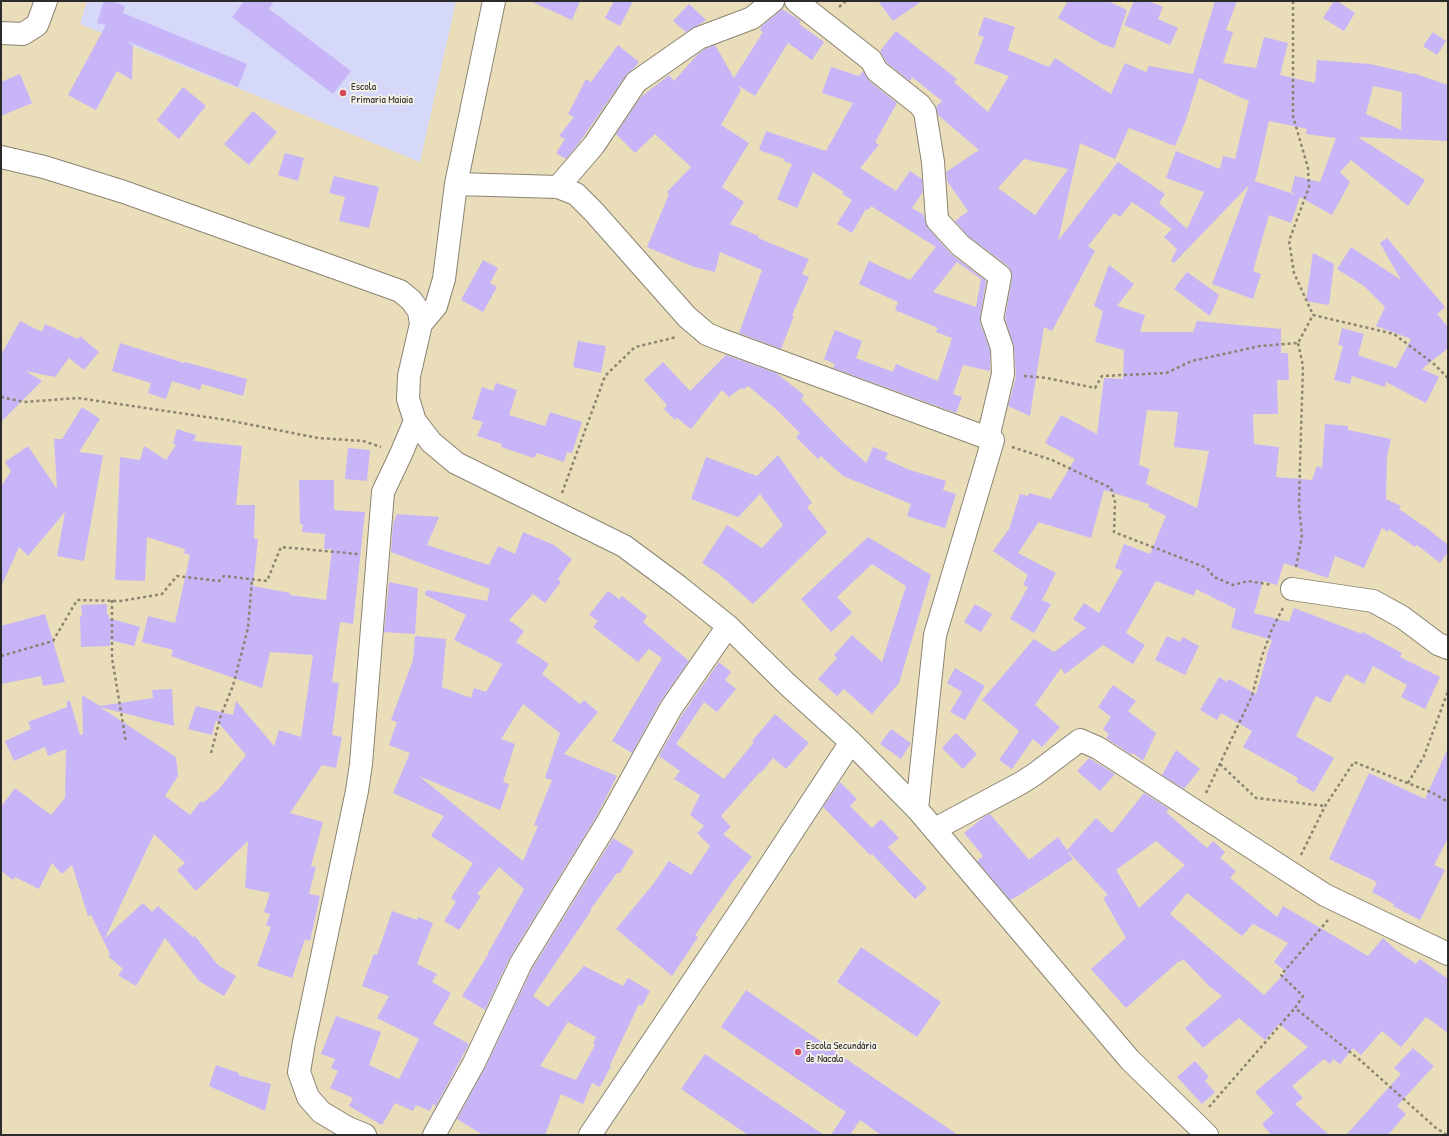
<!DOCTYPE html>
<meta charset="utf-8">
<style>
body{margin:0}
#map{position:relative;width:1449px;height:1136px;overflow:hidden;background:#eaddba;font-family:"Patrick Hand",sans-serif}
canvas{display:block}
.frame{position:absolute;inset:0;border:2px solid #2b2b2b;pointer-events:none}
</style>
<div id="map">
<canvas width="1449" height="1136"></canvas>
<div class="frame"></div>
</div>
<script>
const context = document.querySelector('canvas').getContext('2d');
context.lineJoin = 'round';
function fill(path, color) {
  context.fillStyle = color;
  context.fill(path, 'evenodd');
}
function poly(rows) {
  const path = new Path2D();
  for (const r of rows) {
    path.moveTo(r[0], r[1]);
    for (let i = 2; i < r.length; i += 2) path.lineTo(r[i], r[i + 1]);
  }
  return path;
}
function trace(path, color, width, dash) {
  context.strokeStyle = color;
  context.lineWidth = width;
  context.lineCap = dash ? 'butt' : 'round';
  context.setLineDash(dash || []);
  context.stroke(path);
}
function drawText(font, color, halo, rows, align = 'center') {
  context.font = font + ' "Patrick Hand",sans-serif';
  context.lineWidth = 3.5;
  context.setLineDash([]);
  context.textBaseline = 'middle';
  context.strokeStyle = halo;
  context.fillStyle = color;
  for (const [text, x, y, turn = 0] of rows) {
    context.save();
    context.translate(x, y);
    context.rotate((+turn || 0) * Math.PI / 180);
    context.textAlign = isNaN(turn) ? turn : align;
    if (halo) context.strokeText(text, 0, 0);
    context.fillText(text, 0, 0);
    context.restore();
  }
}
fill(poly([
 [87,1,456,1,420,162,80,24]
]), '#d5d8f9');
fill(poly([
 [104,1,111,1,125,6,123,13,247,64,238,87,127,41,133,46,132,80,117,71,96,110,68,95,106,25,97,23],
 [244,1,274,1,269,9,351,71,333,94,232,17],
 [530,1,580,1,572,20],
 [614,1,633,1,620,26,605,18],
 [878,1,922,1,893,21],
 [1068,1,1108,1,1127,10,1114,48,1102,44,1058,18],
 [1134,1,1149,1,1163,7,1158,19,1178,28,1170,45,1124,25],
 [1215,1,1237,1,1226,30,1233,32,1223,63,1256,68,1264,37,1288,43,1280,75,1315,83,1317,60,1370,64,1413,74,1413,73,1448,85,1448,141,1358,137,1425,180,1408,206,1351,160,1340,172,1350,182,1332,215,1300,197,1291,223,1269,215,1253,271,1261,274,1253,299,1212,284,1249,185,1174,263,1171,261,1177,249,1164,237,1172,229,1132,202,1120,217,1114,213,1088,246,1095,251,1052,331,1044,327,1030,416,1008,406,1016,377,1014,347,1005,318,1012,278,1012,272,1008,266,968,236,955,221,968,211,947,181,946,172,979,150,938,115,936,107,942,101,912,77,910,81,887,63,880,51,896,31,957,79,954,82,988,112,1009,76,974,63,984,37,978,35,984,17,1015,27,1008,50,1049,67,1055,58,1111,94,1125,63,1146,72,1149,66,1193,74],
 [1199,78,1244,99,1249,100,1235,159,1223,156,1220,169,1176,151,1166,178,1204,192,1187,229,1159,203,1165,194,1118,162,1058,241,1080,143,1115,159,1129,128,1175,146,1186,120],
 [1373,86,1402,92,1401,130,1366,114],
 [1269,121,1307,129,1306,134,1336,138,1320,182,1295,176,1291,192,1297,195,1254,181,1256,178],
 [1024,159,1068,169,1035,215,998,188],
 [1334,1,1337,1,1355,13,1344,31,1323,18],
 [689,4,706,20,702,23,686,32,673,21],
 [782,9,801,21,799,24,824,42,812,60,788,43,755,96,739,86,741,90,721,125,749,143,722,187,744,202,730,224,759,236,758,238,809,259,802,274,809,277,792,315,794,316,781,349,739,333,762,270,720,252,715,272,694,267,647,247,669,194,667,192,691,167,655,134,635,153,616,134,641,97,669,75,674,81,698,54,705,49,715,45,734,78,763,32,760,30,762,26],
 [1433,32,1446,41,1437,55,1423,46],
 [618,45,639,62,635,67,626,75,579,143,566,159,556,153,565,139,559,136,574,117,568,114,586,79,591,82],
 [831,67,859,76,863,71,869,81,897,103,875,142,879,145,860,168,896,191,910,171,922,179,923,192,912,208,924,215,925,221,928,228,951,254,986,281,980,317,980,323,990,350,990,371,963,365,953,394,962,397,956,413,833,368,835,364,824,359,835,330,862,341,856,358,893,372,896,364,938,381,952,338,936,332,938,328,895,310,898,302,859,284,869,261,910,280,936,247,871,206,868,210,866,209,852,233,837,224,852,200,842,194,844,192,813,172,797,208,777,199,792,164,784,161,785,159,759,150,766,131,826,151,853,103,822,93],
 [957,262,981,279,976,307,933,292],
 [20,74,32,103,1,116,1,82],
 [183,87,206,106,179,139,157,120],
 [253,111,277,132,249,165,224,144],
 [285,153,304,158,298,181,278,175],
 [334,176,379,187,369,228,339,221,345,197,329,193],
 [1387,238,1445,307,1437,314,1448,327,1448,348,1422,369,1439,377,1426,403,1386,382,1385,387,1352,376,1350,384,1334,380,1343,346,1338,345,1342,328,1364,334,1358,355,1396,368,1411,339,1376,326,1385,307,1364,286,1337,269,1351,247,1401,280,1380,243],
 [1313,253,1334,264,1329,305,1306,301],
 [483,260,498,268,490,283,497,287,483,312,461,300],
 [1109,265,1134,284,1117,306,1145,315,1140,332,1193,332,1197,321,1281,329,1281,353,1288,353,1289,380,1277,380,1278,414,1253,414,1254,444,1279,447,1276,477,1312,480,1317,466,1322,468,1325,424,1348,426,1348,430,1391,439,1387,457,1386,499,1401,506,1399,509,1428,529,1448,545,1448,552,1440,563,1417,545,1415,547,1389,529,1388,532,1382,528,1364,568,1335,556,1328,578,1284,563,1277,585,1263,581,1254,613,1289,622,1294,608,1362,634,1363,632,1402,653,1400,657,1440,677,1425,709,1401,697,1407,685,1373,666,1364,684,1346,674,1330,703,1316,696,1296,736,1334,758,1314,792,1296,782,1298,778,1286,771,1243,747,1252,731,1221,713,1217,720,1200,710,1219,677,1227,682,1229,679,1256,694,1267,656,1266,656,1272,640,1231,628,1236,609,1196,589,1194,596,1156,581,1126,633,1145,645,1133,664,1103,645,1065,674,1061,668,1035,705,1060,727,1042,747,1033,739,1012,769,999,760,1019,731,982,700,1034,639,1054,652,1086,628,1073,619,1084,603,1099,613,1123,571,1115,568,1124,544,1150,554,1166,516,1148,507,1149,504,1104,490,1091,538,1038,522,1036,526,1018,553,1056,573,1042,600,1051,604,1034,633,1010,619,1028,587,1023,585,1028,575,993,551,1009,529,1020,494,1028,496,1029,493,1051,499,1075,459,1045,443,1061,415,1097,434,1104,378,1123,379,1124,350,1095,342,1103,311,1094,306],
 [1147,410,1178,412,1174,447,1209,451,1197,508,1146,484,1150,469,1139,465],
 [1187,272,1219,295,1210,316,1174,289],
 [20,321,42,332,45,324,78,339,80,336,99,352,84,370,69,358,55,377,26,371,42,381,1,422,1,355],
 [578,341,606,346,601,373,573,367],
 [120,343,184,363,185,362,247,379,243,396,202,384,200,390,172,381,166,399,148,393,151,383,112,371],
 [726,355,776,373,804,395,801,399,840,439,866,463,873,447,888,453,885,459,910,470,946,481,943,490,956,494,945,528,907,516,911,504,843,476,821,456,818,459,796,437,800,433,777,410,748,386,744,389,741,388,729,397,722,390,691,429,677,418,675,420,664,409,667,405,644,380,663,362,690,391],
 [496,383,517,390,509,415,545,426,550,412,582,422,572,453,567,452,564,462,537,453,534,458,501,447,502,444,477,436,483,422,472,419,482,387,493,391],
 [82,407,100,419,79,452,103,455,84,561,57,556,65,512,28,556,19,547,1,587,1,487,11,471,5,462,28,446,57,489,54,439,62,439],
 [177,429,196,435,194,441,242,446,236,505,255,505,254,539,258,539,253,586,290,593,290,595,326,600,332,549,324,549,325,534,302,532,303,524,300,524,299,480,334,480,334,510,365,512,353,624,340,622,332,682,339,683,332,735,342,737,336,768,322,765,290,813,323,822,311,866,316,867,309,894,320,896,310,941,305,939,292,978,257,966,271,927,266,925,270,914,264,912,270,893,245,888,248,841,196,891,177,870,185,863,154,834,105,938,143,903,152,912,158,906,193,937,195,936,218,965,236,976,224,996,199,981,165,938,136,986,118,975,123,969,108,956,110,954,91,915,88,916,72,865,62,874,52,863,39,889,15,877,13,880,1,871,1,807,15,788,51,815,65,798,66,749,48,756,45,747,14,761,5,741,31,729,28,722,67,707,67,701,70,701,80,735,83,734,82,695,100,706,153,698,152,690,172,689,174,726,100,707,176,757,178,776,165,796,190,815,201,801,203,803,219,789,246,755,216,720,212,735,188,729,196,706,233,715,236,701,274,746,279,730,301,737,313,655,270,652,262,688,171,656,173,650,142,642,148,616,175,623,190,555,184,553,185,549,147,537,145,581,115,580,120,457,140,460,144,446,166,460,176,445,173,443],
 [348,448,370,450,367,481,345,479],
 [778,455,812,503,807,507,827,532,753,604,719,574,702,563,727,525,762,548,783,525,760,494,738,517,691,499,706,457,757,476],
 [397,514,439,517,427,545,489,565,498,546,515,554,523,532,554,545,572,559,558,579,561,582,545,603,533,594,509,620,524,631,516,642,549,664,542,674,580,704,584,700,598,712,564,754,617,776,596,817,510,957,485,1010,462,996,489,953,488,953,524,889,499,867,477,894,481,896,459,930,444,921,456,902,451,898,473,863,431,836,444,816,393,793,410,753,389,745,397,722,391,720,413,660,415,636,446,639,442,687,471,698,474,688,486,692,502,664,454,640,466,615,425,595,426,590,487,601,490,589,391,552,393,524],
 [523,704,560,733,545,778,552,780,534,825,538,826,523,861,419,776,500,810,509,784,503,782,515,744,501,739],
 [868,537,931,575,899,683,872,714,844,689,837,696,818,679,837,658,834,655,852,635,882,662,906,586,872,564,837,597,852,613,831,632,801,599],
 [389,582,418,588,415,634,384,632],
 [608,591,619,599,622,596,647,616,643,622,689,661,660,702,632,753,612,741,662,658,649,649,638,662,593,627,598,621,589,615],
 [107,604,107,615,109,615,109,618,140,627,134,646,110,640,110,646,81,647,80,616,82,616,81,605],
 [975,604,992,614,981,632,964,622],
 [45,614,65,682,43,686,41,676,1,684,1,626],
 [1167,636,1180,642,1183,637,1199,646,1185,675,1155,660],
 [719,662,731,672,725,680,736,689,717,712,704,702,676,744,724,779,754,742,752,741,775,714,809,743,786,769,773,758,761,773,760,772,721,816,731,827,723,834,752,857,733,881,695,935,698,937,672,976,616,929,654,883,669,861,691,875,710,846,697,833,704,826,690,815,700,795,674,779,680,771,659,756,682,715],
 [955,668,985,686,965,720,950,712,962,692,947,683],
 [1113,685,1136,701,1128,711,1156,733,1143,761,1133,753,1132,755,1106,738,1109,734,1103,729,1111,717,1098,707],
 [891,729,911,743,901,759,880,744],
 [956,733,977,754,963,769,942,748],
 [1448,748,1448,838,1434,865,1445,870,1420,920,1393,906,1394,904,1372,892,1377,882,1329,859,1369,773,1425,799],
 [1176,750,1200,769,1184,789,1162,775],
 [1089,758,1115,774,1100,791,1077,771],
 [840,782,857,799,850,806,872,828,881,819,899,838,888,847,927,888,915,899,872,854,870,855,823,807],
 [1144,793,1169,809,1166,812,1207,848,1213,841,1225,852,1220,858,1236,871,1230,878,1277,917,1283,906,1368,956,1383,938,1396,950,1416,964,1420,959,1448,979,1448,1033,1426,1017,1401,1047,1382,1031,1361,1055,1353,1048,1340,1064,1333,1059,1330,1064,1324,1059,1292,1086,1303,1098,1295,1104,1329,1135,1271,1135,1262,1124,1274,1113,1255,1092,1308,1047,1279,1024,1265,1040,1239,1018,1203,1048,1185,1028,1222,996,1210,987,1183,959,1180,962,1179,961,1126,1008,1091,969,1126,938,1103,898,1108,895,1067,850,1096,818,1112,833],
 [1156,841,1185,865,1139,908,1116,870],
 [1187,893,1242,936,1253,924,1288,943,1274,962,1286,972,1264,995,1170,914],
 [990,814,1029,860,1058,837,1073,859,1018,896,1010,900,977,861,983,856,964,833,984,817],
 [613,838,634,851,620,873,617,873,590,910,591,911,533,996,548,1007,584,966,623,986,628,978,650,991,642,1006,639,1004,610,1065,611,1066,600,1087,592,1083,583,1104,561,1094,545,1135,483,1135,457,1119,485,1068,532,969],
 [568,1022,596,1037,593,1044,595,1045,576,1080,540,1066],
 [392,911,417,920,418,917,433,923,417,964,437,974,432,982,451,993,433,1024,469,1044,436,1106,433,1104,430,1111,416,1105,413,1111,395,1103,382,1125,349,1106,353,1098,330,1088,338,1071,331,1068,335,1059,321,1054,336,1016,381,1032,369,1065,399,1079,419,1039,377,1018,389,996,362,986,374,954,377,955],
 [861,947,941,1002,917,1037,837,982],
 [746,990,871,1076,958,1135,881,1135,860,1120,850,1135,831,1135,846,1112,721,1027],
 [1413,1048,1434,1066,1397,1106,1406,1114,1388,1135,1346,1135,1401,1074,1394,1068],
 [705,1054,824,1135,748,1135,681,1089],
 [1195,1061,1209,1077,1205,1081,1215,1092,1202,1104,1177,1077],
 [216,1065,239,1073,238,1075,271,1084,265,1111,209,1086]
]), '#c7b5f8');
const minor = poly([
 [796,1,871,60,877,71,920,105,925,112,933,162,937,220,960,245,1000,276,992,319,1002,348,1003,374,988,438],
 [1,33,23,34,37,25,46,1],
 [1,157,44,167,124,192,400,291,411,300,419,311,421,324,409,376,408,399,415,421,431,442,456,463,624,546,678,586,728,626,787,684,851,742,917,809,1130,1060,1207,1135],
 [456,184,558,187,576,194,594,212,687,317,707,334,719,339,993,440,935,635,917,809],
 [558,187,594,145,636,82,699,38,752,18,773,1],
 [421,324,436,306,444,279,456,184,494,1],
 [1292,589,1373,601,1402,617,1438,644,1448,648],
 [935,829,1021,783,1035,774,1080,740,1098,748,1325,895,1448,954],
 [365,1135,348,1128,321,1112,308,1097,299,1072,304,1042,357,791,361,764,383,492,401,454,415,421],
 [434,1135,474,1063,521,963,607,823,671,708,728,626],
 [590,1135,741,910,851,742]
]);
trace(minor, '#8a8472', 24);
trace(poly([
 [1293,1,1293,116,1308,168,1309,187,1289,241,1294,273,1313,315],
 [839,7,846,1],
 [1024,376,1047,378,1095,388,1102,376,1166,373,1192,361,1260,346,1298,343,1313,315,1394,334,1434,364,1448,378],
 [1,397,24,402,78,398,227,420,318,438,363,441,381,447],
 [1012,447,1052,460,1111,488,1115,502,1114,532,1207,568,1214,577,1233,585,1248,581,1272,585],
 [562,493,605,376,635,347,677,337],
 [1296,567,1302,535,1299,508,1300,465,1303,366,1298,343],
 [112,600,112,658,126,742],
 [1,656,53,641,77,600,121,601,162,594,177,576,219,581,224,576,267,581,281,547,358,554],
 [211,753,221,715,233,686,248,628,252,579],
 [1220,764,1256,798,1325,806],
 [1408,783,1424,756,1448,691],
 [1206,793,1252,696,1262,656,1272,629,1283,608],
 [1301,855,1325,806,1354,762,1433,793,1448,802],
 [1328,920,1281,975,1303,996,1295,1008,1360,1060,1436,1128,1447,1135],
 [1209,1107,1295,1008]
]), '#8a8472', 2.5, [3, 3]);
trace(minor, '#fff', 22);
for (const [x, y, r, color] of [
 [343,93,4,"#d1495b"],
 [798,1052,4,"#d1495b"]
]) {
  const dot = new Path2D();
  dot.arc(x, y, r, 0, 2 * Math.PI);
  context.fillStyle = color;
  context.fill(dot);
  trace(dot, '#f7f3e8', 1.5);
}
drawText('11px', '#2b2b2b', '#f7f3e8', [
 ["Escola",351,87],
 ["Primaria Maiaia",351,100],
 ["Escola Secundária",806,1046],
 ["de Nacala",806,1059]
], 'left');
</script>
